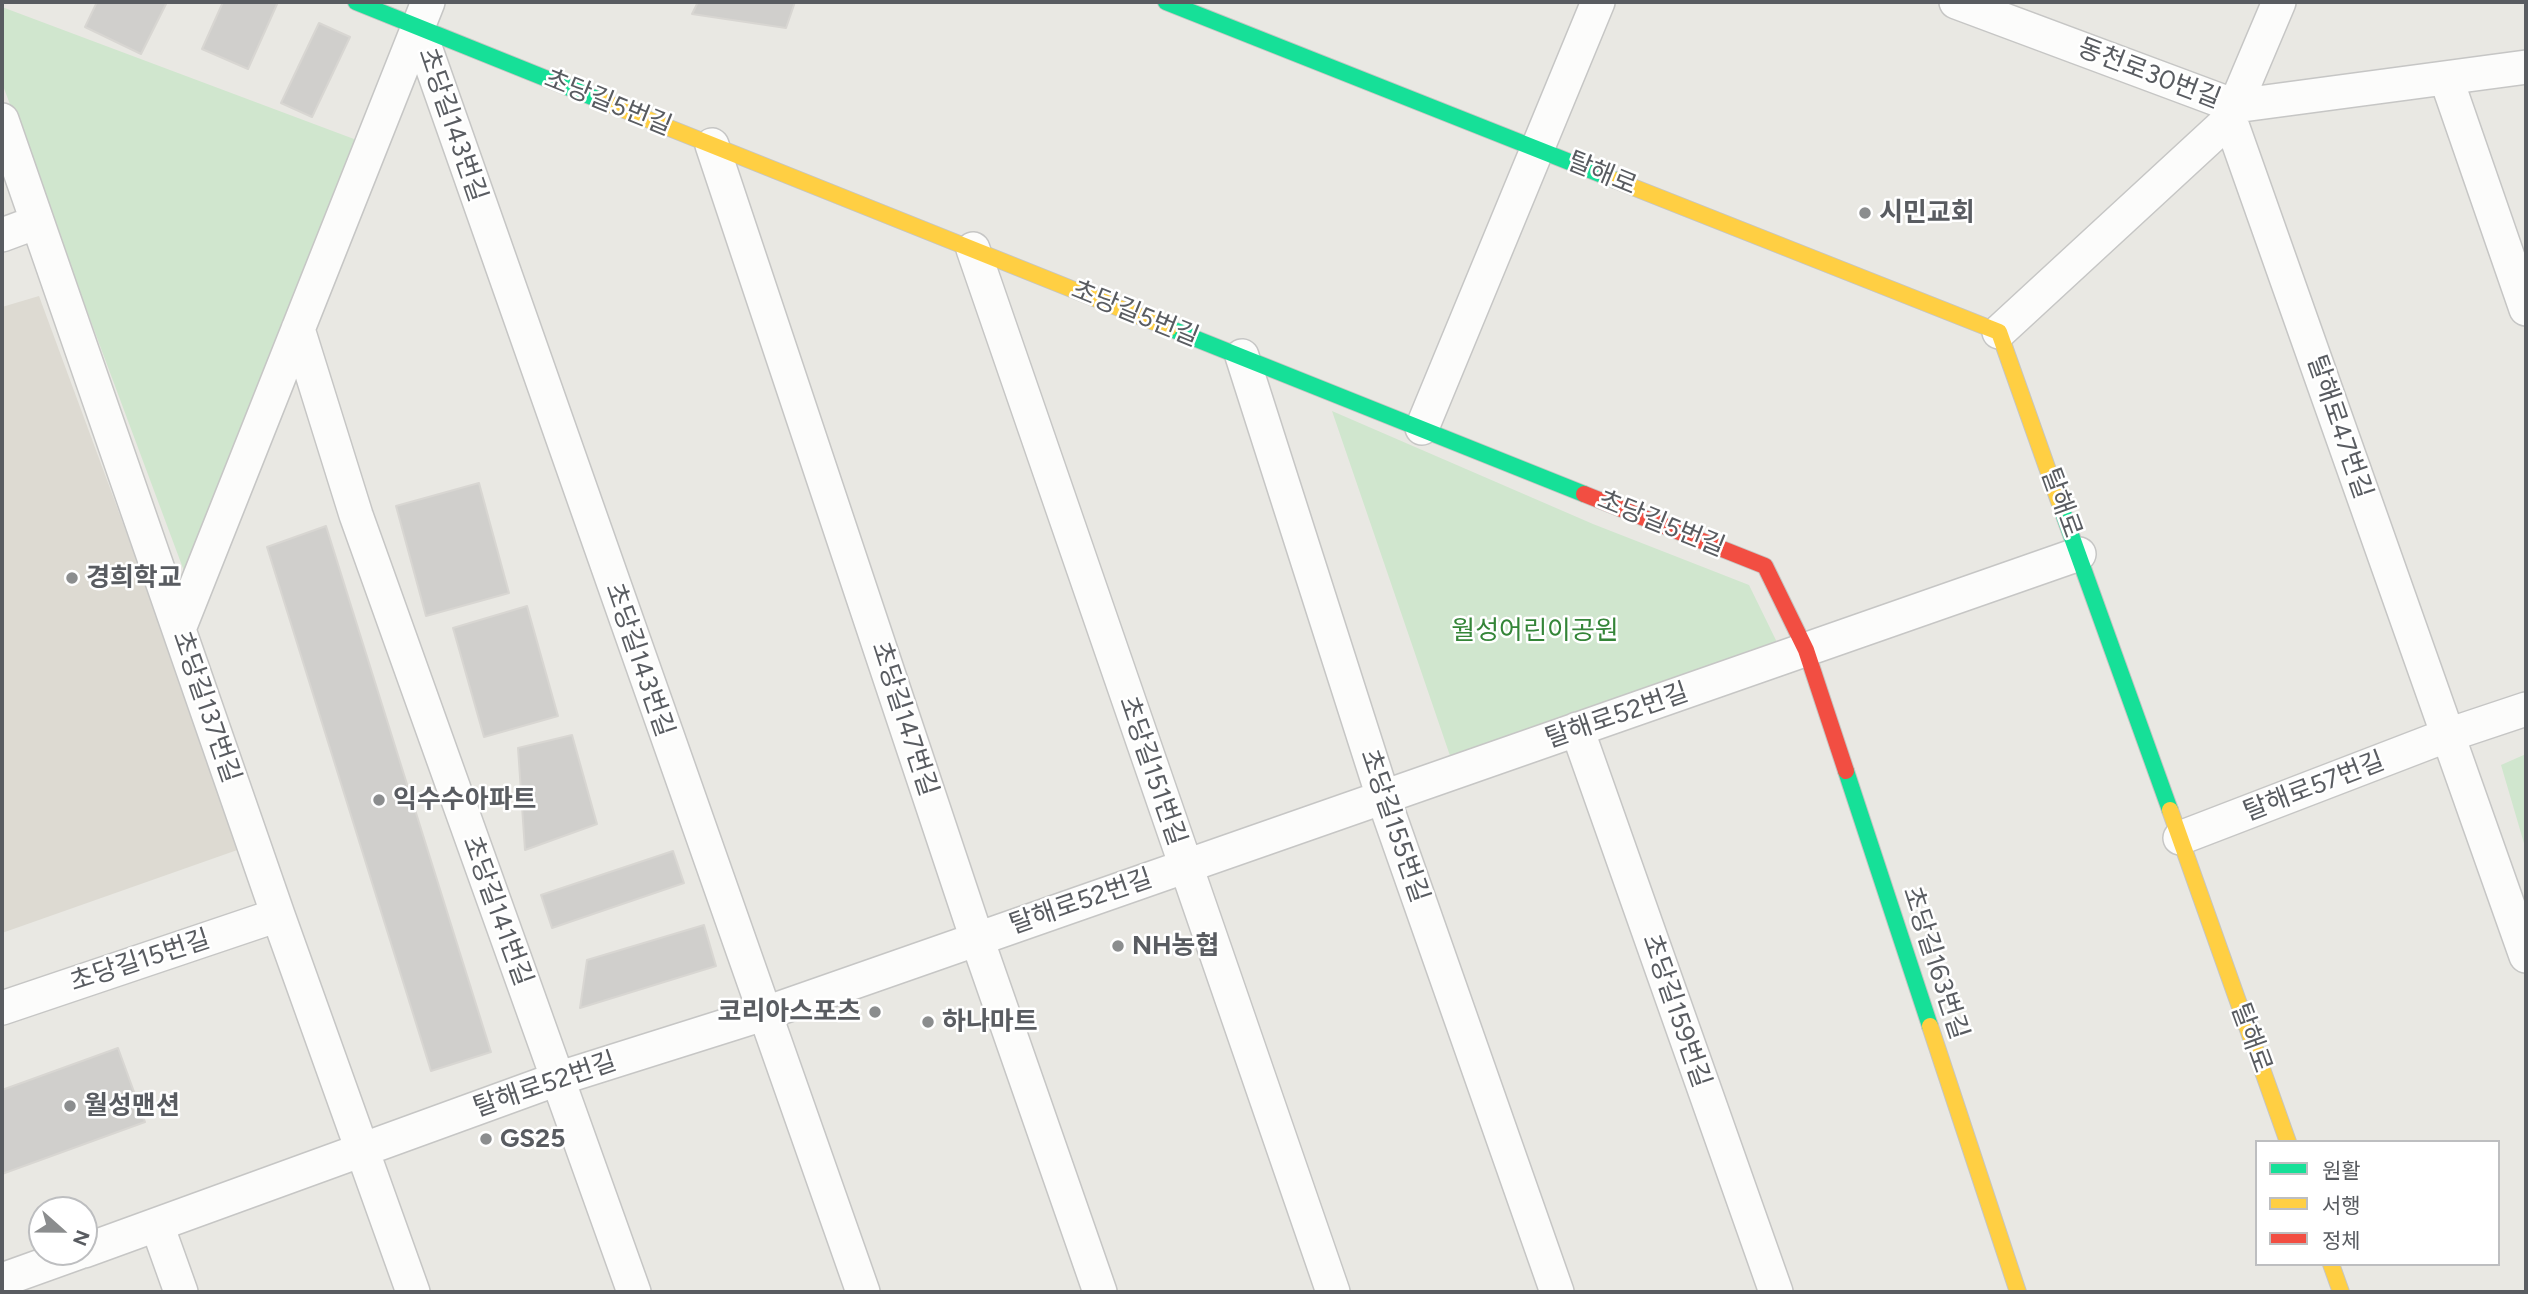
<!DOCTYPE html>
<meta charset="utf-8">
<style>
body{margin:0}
#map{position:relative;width:2528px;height:1294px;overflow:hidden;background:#e9e8e3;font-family:Figtree,"Noto Sans KR",sans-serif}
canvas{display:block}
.frame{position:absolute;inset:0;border:4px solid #595c61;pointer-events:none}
.legend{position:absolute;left:2255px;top:1140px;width:245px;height:126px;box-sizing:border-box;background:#fff;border:2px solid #bdbec0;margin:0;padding:9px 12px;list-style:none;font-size:21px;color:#595c61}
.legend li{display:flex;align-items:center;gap:14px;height:35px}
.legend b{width:35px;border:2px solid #bdbec0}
.north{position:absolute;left:28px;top:1196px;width:70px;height:70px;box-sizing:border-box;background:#fff;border:2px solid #bdbec0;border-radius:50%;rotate:111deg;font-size:19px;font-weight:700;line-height:28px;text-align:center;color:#595c61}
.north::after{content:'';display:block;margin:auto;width:24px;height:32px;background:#8b8d8e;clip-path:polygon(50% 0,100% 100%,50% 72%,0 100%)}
</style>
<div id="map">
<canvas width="2528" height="1294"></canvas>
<div class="frame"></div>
<ul class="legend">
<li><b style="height:9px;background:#16e098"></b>원활</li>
<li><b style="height:9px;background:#ffcf43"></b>서행</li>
<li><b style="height:9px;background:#f24e42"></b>정체</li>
</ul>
<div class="north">N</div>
</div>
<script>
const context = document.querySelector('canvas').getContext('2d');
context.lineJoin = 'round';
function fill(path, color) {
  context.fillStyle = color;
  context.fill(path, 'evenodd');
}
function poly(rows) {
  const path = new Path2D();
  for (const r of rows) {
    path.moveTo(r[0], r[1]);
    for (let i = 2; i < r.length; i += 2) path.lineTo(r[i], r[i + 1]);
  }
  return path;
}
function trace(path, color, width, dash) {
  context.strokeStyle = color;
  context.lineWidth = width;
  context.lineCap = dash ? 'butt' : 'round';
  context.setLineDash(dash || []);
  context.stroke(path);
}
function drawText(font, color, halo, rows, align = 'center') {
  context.font = font + ' Figtree,"Noto Sans KR",sans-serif';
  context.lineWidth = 5;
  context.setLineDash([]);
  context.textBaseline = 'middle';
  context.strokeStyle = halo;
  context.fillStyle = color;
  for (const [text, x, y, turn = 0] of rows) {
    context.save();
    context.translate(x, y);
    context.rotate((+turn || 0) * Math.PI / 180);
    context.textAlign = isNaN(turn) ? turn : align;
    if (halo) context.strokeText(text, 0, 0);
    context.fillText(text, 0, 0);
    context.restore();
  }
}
fill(poly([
 [39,296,243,848,2,933,2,307]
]), '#dddad2');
fill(poly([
 [2,7,362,142,184,571,2,83],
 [1332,411,1593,524,1749,585,1792,673,1459,782],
 [2526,754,2526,850,2501,765]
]), '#d0e6ce');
const building = poly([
 [97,2,167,2,141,54,85,27,97,2],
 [223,2,278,2,248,69,202,49,223,2],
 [698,2,795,2,786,28,692,14,698,2],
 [319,23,350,37,312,117,281,103,319,23],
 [479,483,509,593,426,616,396,506,479,483],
 [326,526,491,1052,431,1071,267,547,326,526],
 [527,606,558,716,484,737,453,628,527,606],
 [572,735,597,824,525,850,518,748,572,735],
 [673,851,684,883,552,928,541,895,673,851],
 [704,925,716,966,580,1008,587,960,704,925],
 [118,1048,145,1122,2,1174,2,1090,118,1048]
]);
fill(building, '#d0cfcc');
trace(building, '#d8d6d2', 2);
const street = poly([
 [1956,2,2235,106,2279,2],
 [418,27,863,1292],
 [2446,78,2526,309],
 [2230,119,2526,956],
 [2,120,278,915,413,1292],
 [712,145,977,939,1100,1292],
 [2,235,37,222],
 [973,249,1333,1292],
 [298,329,356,515,634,1292],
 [1999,332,2230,119,2235,106,2526,67],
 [1242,356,1383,797,1557,1292],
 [1422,428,1598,2],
 [179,629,428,2],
 [1577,729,1776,1292],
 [2180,838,2448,735,2526,709],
 [2,1008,278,915],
 [157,1225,181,1292],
 [84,1251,557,1079,763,1014,2079,554],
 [2,1280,80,1252]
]);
const fast = poly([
 [356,2,602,101],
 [1166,2,1615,180],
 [1169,328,1584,494],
 [2061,507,2170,810],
 [1846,771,1930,1026]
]);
const slow = poly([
 [602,101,1169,328],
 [1615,180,1999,332,2061,507],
 [2170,810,2288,1142],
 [1930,1026,2018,1292],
 [2331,1264,2341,1292]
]);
const jam = poly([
 [1584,494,1765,566,1806,650,1846,771]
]);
trace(street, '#c6c6c5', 36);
trace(fast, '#c5c5c3', 18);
trace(slow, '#c5c5c3', 18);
trace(jam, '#c5c5c3', 18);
trace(street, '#fcfcfb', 33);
trace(fast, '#16e098', 16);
trace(slow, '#ffcf43', 16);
trace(jam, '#f24e42', 16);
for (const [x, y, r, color] of [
 [1865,213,7,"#8b8d8e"],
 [72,578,7,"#8b8d8e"],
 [379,800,7,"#8b8d8e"],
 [1118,946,7,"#8b8d8e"],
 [875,1012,7,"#8b8d8e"],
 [928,1022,7,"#8b8d8e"],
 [70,1106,7,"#8b8d8e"],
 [486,1139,7,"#8b8d8e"]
]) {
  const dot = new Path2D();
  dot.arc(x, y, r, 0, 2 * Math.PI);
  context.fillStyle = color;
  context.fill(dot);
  trace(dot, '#fff', 2.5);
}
drawText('26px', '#595c61', '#fff', [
 ["동천로30번길",2149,74,21],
 ["초당길5번길",608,103,22],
 ["초당길143번길",452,125,71],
 ["탈해로",1602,174,22],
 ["초당길5번길",1135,314,22],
 ["탈해로47번길",2339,427,71],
 ["탈해로",2061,503,70],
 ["초당길5번길",1661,524,22],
 ["초당길143번길",639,660,71],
 ["초당길137번길",206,707,71],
 ["탈해로52번길",1617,716,-19],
 ["초당길147번길",904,719,72],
 ["초당길151번길",1152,771,71],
 ["탈해로57번길",2314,787,-21],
 ["초당길155번길",1394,826,71],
 ["탈해로52번길",1081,902,-19],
 ["초당길141번길",497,911,70],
 ["초당길15번길",140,961,-18],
 ["초당길163번길",1935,963,72],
 ["초당길159번길",1676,1011,71],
 ["탈해로",2251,1038,70],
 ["탈해로52번길",545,1085,-19]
]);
drawText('bold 26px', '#595c61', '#fff', [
 ["시민교회",1879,213],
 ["경희학교",86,578],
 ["익수수아파트",393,800],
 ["NH농협",1132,946],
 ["코리아스포츠",861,1012,"right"],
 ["하나마트",942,1022],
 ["월성맨션",84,1106],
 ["GS25",500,1139]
], 'left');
drawText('26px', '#348538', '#fff', [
 ["월성어린이공원",1535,631]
]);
</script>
